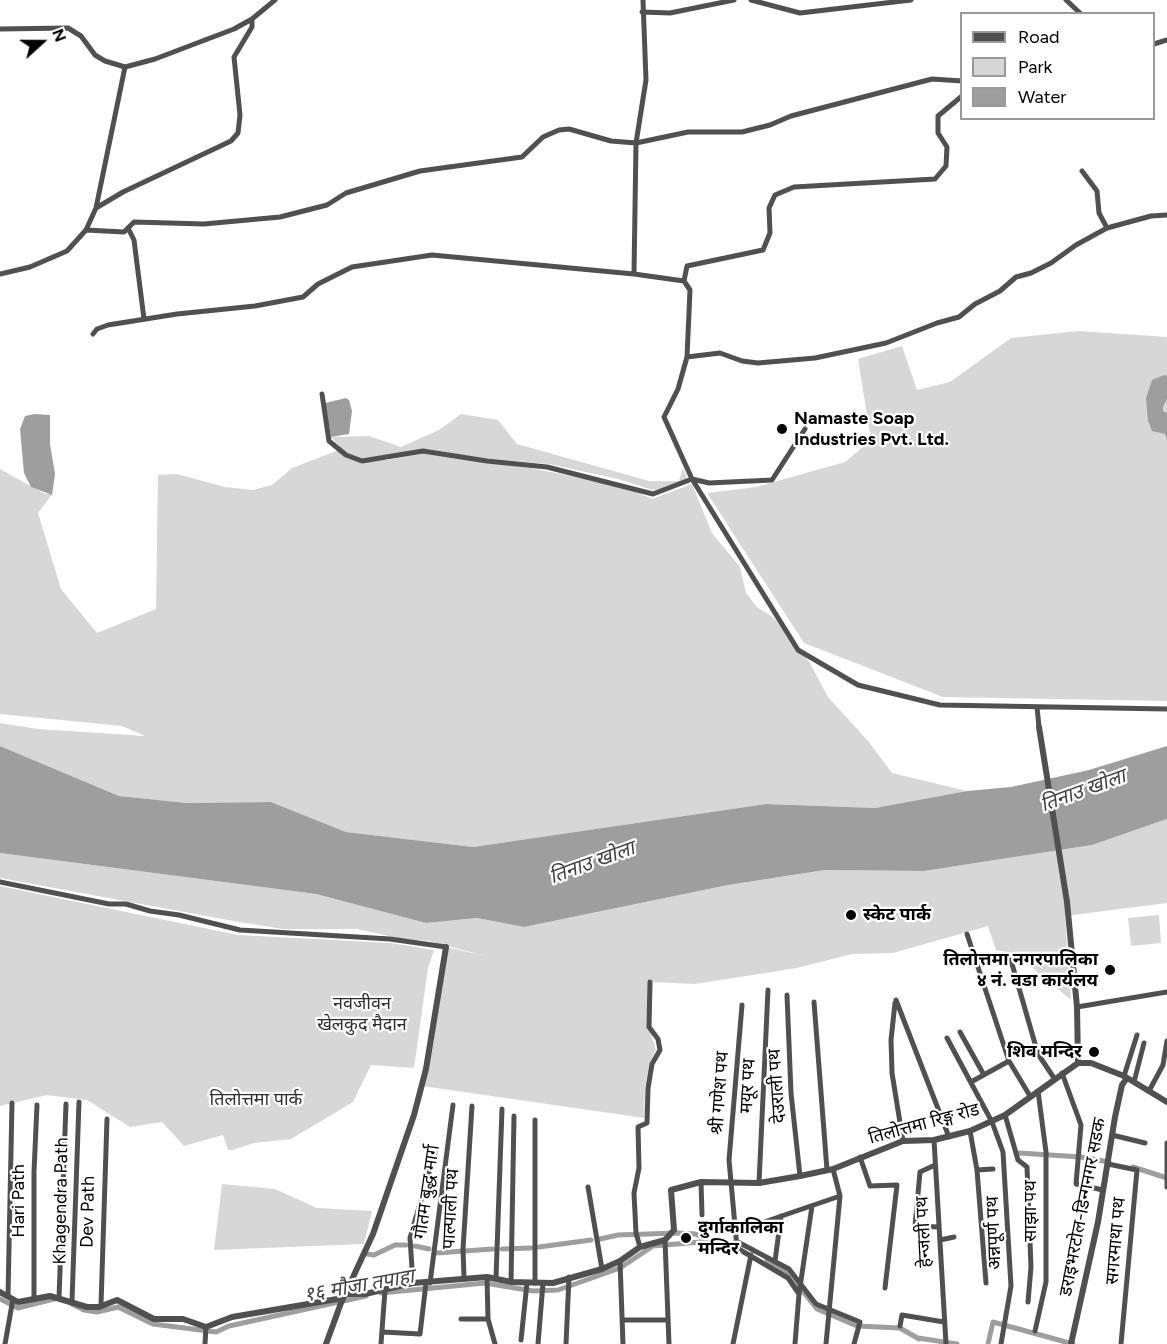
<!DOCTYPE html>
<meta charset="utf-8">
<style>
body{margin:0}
#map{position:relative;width:1167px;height:1344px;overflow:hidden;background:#fff;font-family:Figtree,sans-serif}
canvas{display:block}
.legend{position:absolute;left:960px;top:12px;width:195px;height:108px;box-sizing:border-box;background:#fff;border:2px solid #999;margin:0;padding:8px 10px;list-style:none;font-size:18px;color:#000}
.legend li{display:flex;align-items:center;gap:12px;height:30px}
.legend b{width:30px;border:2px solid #999}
.north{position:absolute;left:12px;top:12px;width:60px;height:60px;-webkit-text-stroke:4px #fff;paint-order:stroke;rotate:69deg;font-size:16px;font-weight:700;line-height:24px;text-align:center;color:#000}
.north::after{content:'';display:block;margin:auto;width:21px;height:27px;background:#000;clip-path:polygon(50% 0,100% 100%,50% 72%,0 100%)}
</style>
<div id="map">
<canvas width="1167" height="1344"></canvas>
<ul class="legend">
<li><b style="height:8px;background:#505050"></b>Road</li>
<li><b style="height:16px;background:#d7d7d7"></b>Park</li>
<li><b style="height:16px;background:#9e9e9e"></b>Water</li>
</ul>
<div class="north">N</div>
</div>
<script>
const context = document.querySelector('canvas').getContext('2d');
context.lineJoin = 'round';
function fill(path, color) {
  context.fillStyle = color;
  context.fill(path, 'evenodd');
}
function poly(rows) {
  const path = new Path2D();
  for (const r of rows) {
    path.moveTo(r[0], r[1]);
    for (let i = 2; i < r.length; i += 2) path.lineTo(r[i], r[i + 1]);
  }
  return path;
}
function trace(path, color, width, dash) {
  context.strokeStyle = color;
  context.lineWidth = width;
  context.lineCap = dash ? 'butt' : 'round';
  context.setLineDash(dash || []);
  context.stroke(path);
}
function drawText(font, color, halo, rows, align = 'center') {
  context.font = font + ' Figtree,"Noto Sans Devanagari",sans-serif';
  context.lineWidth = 4.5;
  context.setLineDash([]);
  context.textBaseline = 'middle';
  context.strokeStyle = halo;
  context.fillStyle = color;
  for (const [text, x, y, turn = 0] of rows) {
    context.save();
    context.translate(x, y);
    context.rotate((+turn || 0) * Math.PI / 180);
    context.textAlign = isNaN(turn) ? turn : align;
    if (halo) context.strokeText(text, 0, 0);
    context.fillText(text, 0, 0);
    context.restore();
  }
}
fill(poly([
 [1078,331,1167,337,1167,701,943,697,804,643,707,493,756,487,845,462,871,440,858,359,902,346,917,390,950,382,1011,338],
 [461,414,498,420,517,444,649,481,679,481,683,467,687,479,663,489,652,490,618,479,549,464,481,458,428,449,368,460,346,454,331,437,369,436,401,447,439,430],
 [339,450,359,461,387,460,424,453,530,468,623,486,652,499,692,484,712,533,740,567,746,593,757,607,774,618,810,663,828,697,868,741,892,773,967,791,875,808,766,804,473,847,346,832,271,802,187,803,119,796,0,746,0,723,38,729,145,736,122,726,0,714,0,469,45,494,53,493,38,513,61,589,97,633,156,609,158,475,177,474,225,487,253,490,272,485,292,468],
 [1167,819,1167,903,1065,916,1071,1000,1016,954,996,950,988,926,893,953,852,954,797,968,695,984,650,982,649,1027,656,1050,650,1062,645,1086,644,1118,422,1086,446,947,489,957,429,941,403,939,357,929,283,929,233,921,0,878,0,853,316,894,426,923,477,918,524,927,728,885,825,870,924,871,1092,845],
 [0,886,238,935,391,943,434,950,428,968,414,1068,371,1065,353,1102,291,1139,254,1143,232,1150,228,1150,223,1135,184,1146,162,1122,130,1127,87,1100,47,1095,0,1106],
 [1159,915,1161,943,1131,946,1128,918],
 [222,1184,275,1189,317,1208,372,1211,364,1244,214,1250]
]), '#d7d7d7');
fill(poly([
 [1164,375,1167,376,1167,399,1163,407,1163,411,1167,413,1167,440,1165,434,1152,431,1148,421,1146,398,1152,380],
 [346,398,349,400,352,411,349,434,331,437,325,403],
 [35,414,50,415,50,444,55,474,52,495,31,487,24,473,20,429,25,416],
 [0,746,119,796,187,803,271,802,346,832,473,847,766,804,875,808,967,791,1011,787,1089,770,1167,746,1167,819,1092,845,924,871,825,870,728,885,524,927,477,918,426,923,316,894,0,853]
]), '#9e9e9e');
trace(poly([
 [1019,1153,1081,1157,1109,1162],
 [1133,1167,1167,1178],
 [600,1239,618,1235,678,1233,695,1234,710,1240],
 [415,1246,429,1249],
 [539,1247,591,1240],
 [502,1249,531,1248],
 [436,1253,493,1249],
 [367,1254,374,1255,395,1245,406,1245],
 [767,1260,790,1275,817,1309,857,1326,900,1328,919,1339],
 [381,1293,485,1283,533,1291,558,1290,620,1268,653,1246,712,1241,740,1245],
 [0,1299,18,1308,58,1298],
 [72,1304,84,1310,97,1312,118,1307,153,1324,216,1332,229,1326,366,1296],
 [918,1338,957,1344],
 [988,1344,993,1322,1073,1344]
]), '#9e9e9e', 5);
trace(poly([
 [643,0,646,80,636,143,634,274,684,281,690,290,687,357,678,389,664,417,692,479,798,650,858,685,940,705,1167,709],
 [751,0,800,13,911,0],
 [1066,0,1081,14],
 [642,12,670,13,734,0],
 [0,29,68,28,81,36,95,55,105,61,125,67],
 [1154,44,1167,40],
 [1082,171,1097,191,1099,213,1107,228],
 [96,208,123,192,231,141,238,133,240,115,234,57,252,27,252,19],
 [128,228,134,240,144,319],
 [86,230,124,232,134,222,204,224,280,217,327,205,346,193,420,171,522,157,543,137,559,130,569,129,611,141,636,143,688,132,742,132,770,125,791,116,932,79,962,81],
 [0,274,30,267,67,251,86,230,96,208,125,67,155,59,234,29,252,19,275,0],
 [684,281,687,266,763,250,770,233,769,208,775,195,794,187,935,179,946,166,947,147,938,133,938,116,962,96],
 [93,334,97,329,108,325,177,314,255,306,303,297,318,284,352,267,432,255,634,274],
 [687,357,720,353,742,361,758,363,815,358,886,343,937,323,959,317,975,304,1000,291,1016,277,1031,273,1051,263,1076,245,1107,228,1151,216,1167,215],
 [322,394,329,441,346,455,362,461,423,451,487,461,547,467,653,494,692,479,709,483,772,480,805,429],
 [1037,707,1039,727],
 [0,882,109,904,126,904,150,911,179,915,240,930,390,939,446,947],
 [967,934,1009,1061,1030,1096],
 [1010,957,1038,1054,1054,1078],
 [787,995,791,1093,800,1176],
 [896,1000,949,1137],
 [814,1002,827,1170],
 [895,1003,891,1040,892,1073,903,1141],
 [742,1005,729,1160,737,1248,788,1278,799,1294],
 [1077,1007,1167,992],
 [960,1032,984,1075],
 [947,1038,992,1122,1003,1152,1011,1286,1001,1344],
 [1062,1073,1081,1125,1076,1184,1103,1190],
 [1124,1076,1137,1035],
 [971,1082,1009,1061],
 [1134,1082,1144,1043],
 [1149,1091,1163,1065,1167,1041],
 [1005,1115,1018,1160,1027,1167,1031,1267,1028,1302],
 [970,1131,977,1170,986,1283],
 [1112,1135,1145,1143],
 [934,1140,946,1344],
 [1167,1143,1167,1187],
 [860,1157,870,1186,897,1185,885,1288],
 [1108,1164,1137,1170,1121,1344],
 [935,1165,920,1172,915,1226,939,1227],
 [977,1170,993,1169],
 [701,1182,702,1215],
 [759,1183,768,990],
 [588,1187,602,1269],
 [735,1232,840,1196],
 [665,1240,669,1344],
 [940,1240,954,1237],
 [736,1241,789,1269,816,1304,860,1322,854,1344],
 [640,1247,636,1233,634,1193,639,1168,638,1127,647,1123,648,1088,652,1064,660,1050,658,1039,649,1027,650,982],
 [620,1261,623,1344],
 [775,1261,781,1216],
 [487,1277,488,1319,495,1344],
 [464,1278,463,1249,472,1106],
 [496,1278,502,1109],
 [511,1282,514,1116],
 [413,1283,410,1238,435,1152],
 [430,1283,453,1105],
 [535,1283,535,1120],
 [8,1296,12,1103],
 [34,1298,34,1172,37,1105],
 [59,1298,66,1104],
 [72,1301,79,1102],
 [101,1305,107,1119],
 [461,1319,488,1319],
 [622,1320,668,1320],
 [900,1326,902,1315,944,1322],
 [1035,1331,1046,1282,1046,1152,1038,1091],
 [383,1332,420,1334,426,1283],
 [521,1340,527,1283],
 [5,1344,13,1299],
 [205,1344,206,1327],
 [381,1344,385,1290],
 [538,1344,543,1283],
 [566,1344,569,1277],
 [733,1344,751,1255],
 [795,1344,799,1294,812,1206],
 [826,1344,840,1196,833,1169]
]), '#505050', 5);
trace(poly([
 [1039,727,1067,902,1077,1007,1078,1063],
 [0,1292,18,1302,50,1296,87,1307,99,1307,117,1300,154,1319,183,1319,206,1327,232,1317,343,1298],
 [346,1294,365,1294,413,1283,487,1277,511,1282,553,1283,602,1269,620,1261,640,1247,665,1240,674,1230,671,1190,701,1182,759,1183,800,1176,833,1169,903,1141,934,1140,970,1131,1005,1115,1078,1063,1091,1063,1124,1076,1167,1102],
 [326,1344,341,1303,373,1234,414,1115,426,1069,446,947],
 [1071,1344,1098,1222,1115,1117,1122,1085,1127,1078]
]), '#505050', 6);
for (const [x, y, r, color] of [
 [782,429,6,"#000"],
 [851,915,6,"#000"],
 [1110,970,6,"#000"],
 [1094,1052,6,"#000"],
 [686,1238,6,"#000"]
]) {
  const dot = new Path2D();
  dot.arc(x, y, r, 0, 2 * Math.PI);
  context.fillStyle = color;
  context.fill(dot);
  trace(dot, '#fff', 2);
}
drawText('bold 18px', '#000', '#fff', [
 ["Namaste Soap",794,419],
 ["Industries Pvt. Ltd.",794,440],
 ["स्केट पार्क",863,915],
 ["तिलोत्तमा नगरपालिका",1098,960,"right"],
 ["४ नं. वडा कार्यलय",1098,981,"right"],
 ["शिव मन्दिर",1082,1052,"right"],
 ["दुर्गाकालिका",698,1228],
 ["मन्दिर",698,1249]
], 'left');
drawText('18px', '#2e2e2e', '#fff', [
 ["नवजीवन",362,1004],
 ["खेलकुद मैदान",362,1025],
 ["तिलोत्तमा पार्क",256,1100]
]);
drawText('18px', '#000', '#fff', [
 ["मयूर पथ",748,1086,-87],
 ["देउराली पथ",777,1086,-94],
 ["श्री गणेश पथ",720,1093,-86],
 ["तिलोत्तमा रिङ्ग रोड",924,1124,-15],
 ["गौतम बुद्ध मार्ग",427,1192,-82],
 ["Hari Path",19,1201,-90],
 ["Khagendra Path",61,1201,-89],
 ["डराइभरटोल-डिन्गनगर सडक",1083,1207,-79],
 ["पाल्पाली पथ",451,1209,-87],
 ["साझा पथ",1031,1211,-90],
 ["Dev Path",88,1212,-89],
 ["हेन्जली पथ",924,1232,-93],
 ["अन्नपूर्ण पथ",994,1233,-92],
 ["सगरमाथा पथ",1116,1241,-85]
]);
drawText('italic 20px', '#3f3f3f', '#fff', [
 ["तिनाउ खोला",1083,791,-20],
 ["तिनाउ खोला",592,863,-20],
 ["१६ मौजा तपाहा",359,1286,-10]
]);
</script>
